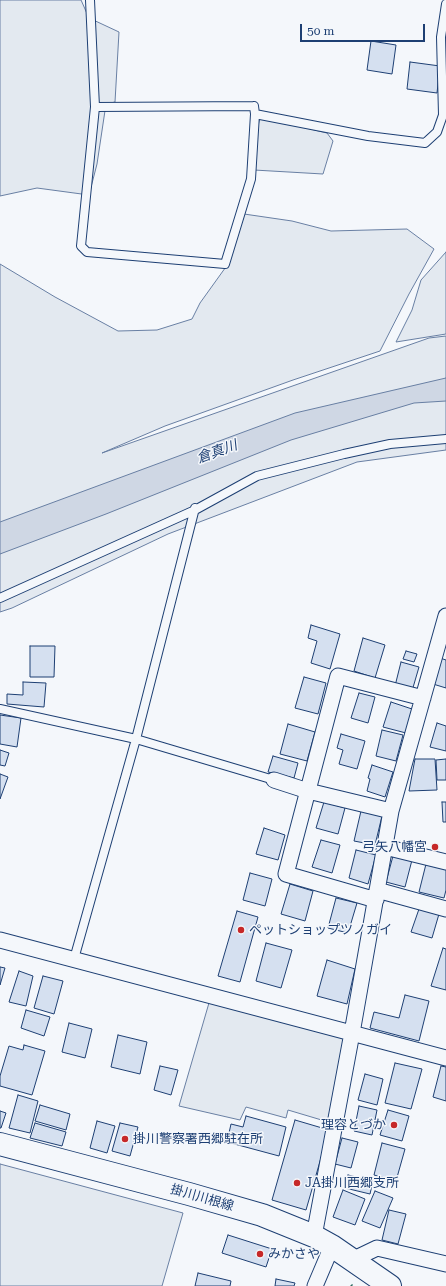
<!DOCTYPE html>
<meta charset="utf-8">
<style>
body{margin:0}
#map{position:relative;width:446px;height:1286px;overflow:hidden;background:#f4f7fb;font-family:"Roboto Serif",serif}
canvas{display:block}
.scale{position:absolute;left:300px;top:24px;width:125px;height:18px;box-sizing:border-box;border:2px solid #1d3f73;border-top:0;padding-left:5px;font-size:12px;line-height:14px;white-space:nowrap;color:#1d3f73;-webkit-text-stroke:3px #f4f7fb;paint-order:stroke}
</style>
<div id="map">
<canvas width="446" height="1286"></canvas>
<div class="scale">50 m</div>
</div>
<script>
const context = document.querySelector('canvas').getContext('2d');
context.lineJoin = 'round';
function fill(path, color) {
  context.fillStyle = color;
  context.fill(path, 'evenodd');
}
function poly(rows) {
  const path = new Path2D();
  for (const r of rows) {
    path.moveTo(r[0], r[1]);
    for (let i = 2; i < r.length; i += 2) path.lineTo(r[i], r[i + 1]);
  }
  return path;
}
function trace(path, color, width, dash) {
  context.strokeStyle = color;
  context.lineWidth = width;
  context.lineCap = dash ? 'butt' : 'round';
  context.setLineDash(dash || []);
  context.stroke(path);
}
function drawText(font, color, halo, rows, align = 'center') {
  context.font = font + ' "Roboto Serif","Noto Sans JP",serif';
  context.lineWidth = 3;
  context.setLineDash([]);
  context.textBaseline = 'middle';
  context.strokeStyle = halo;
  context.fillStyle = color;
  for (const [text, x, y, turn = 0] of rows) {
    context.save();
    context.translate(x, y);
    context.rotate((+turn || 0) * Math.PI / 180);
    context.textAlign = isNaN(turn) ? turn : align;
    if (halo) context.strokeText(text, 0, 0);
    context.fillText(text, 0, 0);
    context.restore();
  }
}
const green = poly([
 [0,0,81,0,89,18,119,32,115,102,106,104,97,164,89,195,37,188,0,196,0,0],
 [260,117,327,133,333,141,323,174,254,170,253,149,260,117],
 [244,214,292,221,331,231,407,229,434,249,409,294,380,351,293,380,165,426,102,453,429,338,446,336,446,450,357,462,168,534,12,608,0,612,0,264,55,297,118,331,157,330,192,319,200,303,228,264,244,214],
 [446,252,446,334,396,342,412,310,421,280,446,252],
 [211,996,352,1033,335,1124,288,1110,286,1118,246,1107,240,1120,179,1106,211,996],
 [0,1164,183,1213,162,1286,0,1286,0,1164]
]);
fill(green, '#e3e9f0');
trace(green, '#687fa3', 1);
const water = poly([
 [446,378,446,401,414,403,291,440,106,514,0,554,0,522,295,413,446,378]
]);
fill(water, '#cfd7e4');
trace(water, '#687fa3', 1);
const building = poly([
 [371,41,396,45,392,74,367,70,371,41],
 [410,62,440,66,437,93,407,89,410,62],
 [311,625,340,634,330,669,311,663,317,641,308,638,311,625],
 [363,638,385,645,375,678,354,671,363,638],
 [30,646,55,646,54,677,30,677,30,646],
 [406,651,417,654,414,662,403,659,406,651],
 [440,658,446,660,446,688,433,684,440,658],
 [401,662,419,667,412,691,395,686,401,662],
 [304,677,326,683,318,714,295,708,304,677],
 [23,682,46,683,44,707,7,704,7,694,23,695,23,682],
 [359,693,375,697,368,723,351,718,359,693],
 [391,702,412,709,406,733,383,727,391,702],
 [0,715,21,718,17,747,0,744,0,715],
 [437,723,446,726,446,751,430,747,437,723],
 [288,724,315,732,307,761,280,754,288,724],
 [382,730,403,735,396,761,376,756,382,730],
 [341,734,365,741,357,769,339,764,343,750,337,748,341,734],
 [0,750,9,753,5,766,0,765,0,750],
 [273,756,298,763,294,778,268,772,273,756],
 [415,759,435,759,437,790,409,791,415,759],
 [446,759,446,780,437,780,436,760,446,759],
 [372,765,393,772,385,797,367,791,370,779,368,778,372,765],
 [0,774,8,777,0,799,0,774],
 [324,802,345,808,338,834,316,828,324,802],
 [442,802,446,802,446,822,443,822,442,802],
 [361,811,382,816,375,845,354,841,361,811],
 [264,828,285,835,278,860,256,854,264,828],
 [321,840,340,845,332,873,312,867,321,840],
 [356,850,376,855,368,884,349,878,356,850],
 [393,856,412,860,405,887,386,882,393,856],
 [426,864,446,869,446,890,444,898,419,892,426,864],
 [250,873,272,879,265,906,243,900,250,873],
 [290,884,313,891,305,921,281,914,290,884],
 [336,898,357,903,348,933,328,928,336,898],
 [419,909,439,914,432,938,411,932,419,909],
 [237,911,258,917,240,982,218,976,237,911],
 [266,943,292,950,281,988,256,981,266,943],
 [443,948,446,949,446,990,431,986,443,948],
 [327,960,355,969,347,1004,317,996,327,960],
 [0,967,5,968,0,985,0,967],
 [19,971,33,976,26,1006,9,1002,19,971],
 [43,976,63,981,54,1014,34,1008,43,976],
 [405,995,429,1001,419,1041,370,1028,374,1012,399,1018,405,995],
 [26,1010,50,1017,44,1036,21,1028,26,1010],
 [69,1023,92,1029,85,1058,62,1052,69,1023],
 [118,1035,147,1042,140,1074,111,1067,118,1035],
 [24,1045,45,1051,32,1095,0,1086,0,1076,9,1046,23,1050,24,1045],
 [395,1063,422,1069,411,1109,385,1103,395,1063],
 [160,1066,178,1070,171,1095,154,1090,160,1066],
 [441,1066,446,1067,446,1101,433,1097,441,1066],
 [365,1074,383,1079,377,1105,358,1100,365,1074],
 [18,1095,38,1101,30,1133,9,1128,18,1095],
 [40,1105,70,1114,66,1130,35,1121,40,1105],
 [359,1106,377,1110,372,1135,354,1131,359,1106],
 [388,1110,409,1116,402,1141,380,1135,388,1110],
 [0,1111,6,1113,1,1128,0,1128,0,1111],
 [246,1116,286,1127,279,1156,227,1142,231,1124,243,1127,246,1116],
 [295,1120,329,1130,306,1210,272,1200,295,1120],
 [97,1121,115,1126,107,1153,90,1148,97,1121],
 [35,1123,66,1132,62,1146,30,1138,35,1123],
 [120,1123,138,1127,130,1156,112,1151,120,1123],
 [342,1138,358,1142,351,1168,335,1164,342,1138],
 [382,1143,405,1149,396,1181,374,1175,382,1143],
 [348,1175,373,1181,370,1194,345,1188,348,1175],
 [343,1190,365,1199,355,1225,333,1217,343,1190],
 [375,1191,393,1198,380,1228,362,1221,375,1191],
 [389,1210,406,1214,398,1244,382,1240,389,1210],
 [228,1235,272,1249,266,1267,222,1253,228,1235],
 [198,1273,231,1281,230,1286,195,1286,198,1273],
 [276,1279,295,1283,294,1286,275,1286,276,1279]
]);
fill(building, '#d5e0f0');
trace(building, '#1d3f73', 1);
const service = poly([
 [90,0,95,107],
 [254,106,255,114,251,179,225,264,87,252,81,246,95,107,254,106],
 [255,114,368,136,425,143,437,132,443,115,441,37,446,4],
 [0,598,195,510,257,476,344,454,390,444,446,439],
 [0,709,136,739,274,780],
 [74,959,136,739,195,508]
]);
const minor = poly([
 [274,780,308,791,391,811],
 [385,847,446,862],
 [377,890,446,909],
 [376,900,286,874,338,676,423,698],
 [0,940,446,1058],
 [314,1236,352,1033,391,811,446,616],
 [352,1260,377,1248,446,1264],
 [315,1286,332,1246]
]);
const primary = poly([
 [0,1144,189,1194,262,1215,314,1236,332,1246,390,1286]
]);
trace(service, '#1d3f73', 10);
trace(minor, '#1d3f73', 17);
trace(primary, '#1d3f73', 24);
trace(service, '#f4f7fb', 8);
trace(minor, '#f4f7fb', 15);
trace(primary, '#f4f7fb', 22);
trace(poly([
 [351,1285,352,1286]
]), '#2c6c60', 3, [2, 3]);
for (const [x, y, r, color] of [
 [435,847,4,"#c62828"],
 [241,930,4,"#c62828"],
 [394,1125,4,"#c62828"],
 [125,1139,4,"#c62828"],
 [297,1183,4,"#c62828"],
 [260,1254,4,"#c62828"]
]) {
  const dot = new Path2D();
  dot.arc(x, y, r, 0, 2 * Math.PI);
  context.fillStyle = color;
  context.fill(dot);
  trace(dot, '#f4f7fb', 1.5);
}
drawText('13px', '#1d3f73', '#f4f7fb', [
 ["弓矢八幡宮",427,847,"right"],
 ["ペットショップツノガイ",249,930],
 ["理容とづか",386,1125,"right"],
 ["掛川警察署西郷駐在所",133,1139],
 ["JA掛川西郷支所",305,1183],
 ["みかさや",268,1254]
], 'left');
drawText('13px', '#1d3f73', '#f4f7fb', [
 ["掛川川根線",202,1198,16]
]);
drawText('italic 14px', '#1d3f73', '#f4f7fb', [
 ["倉真川",217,452,-20]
]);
</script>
